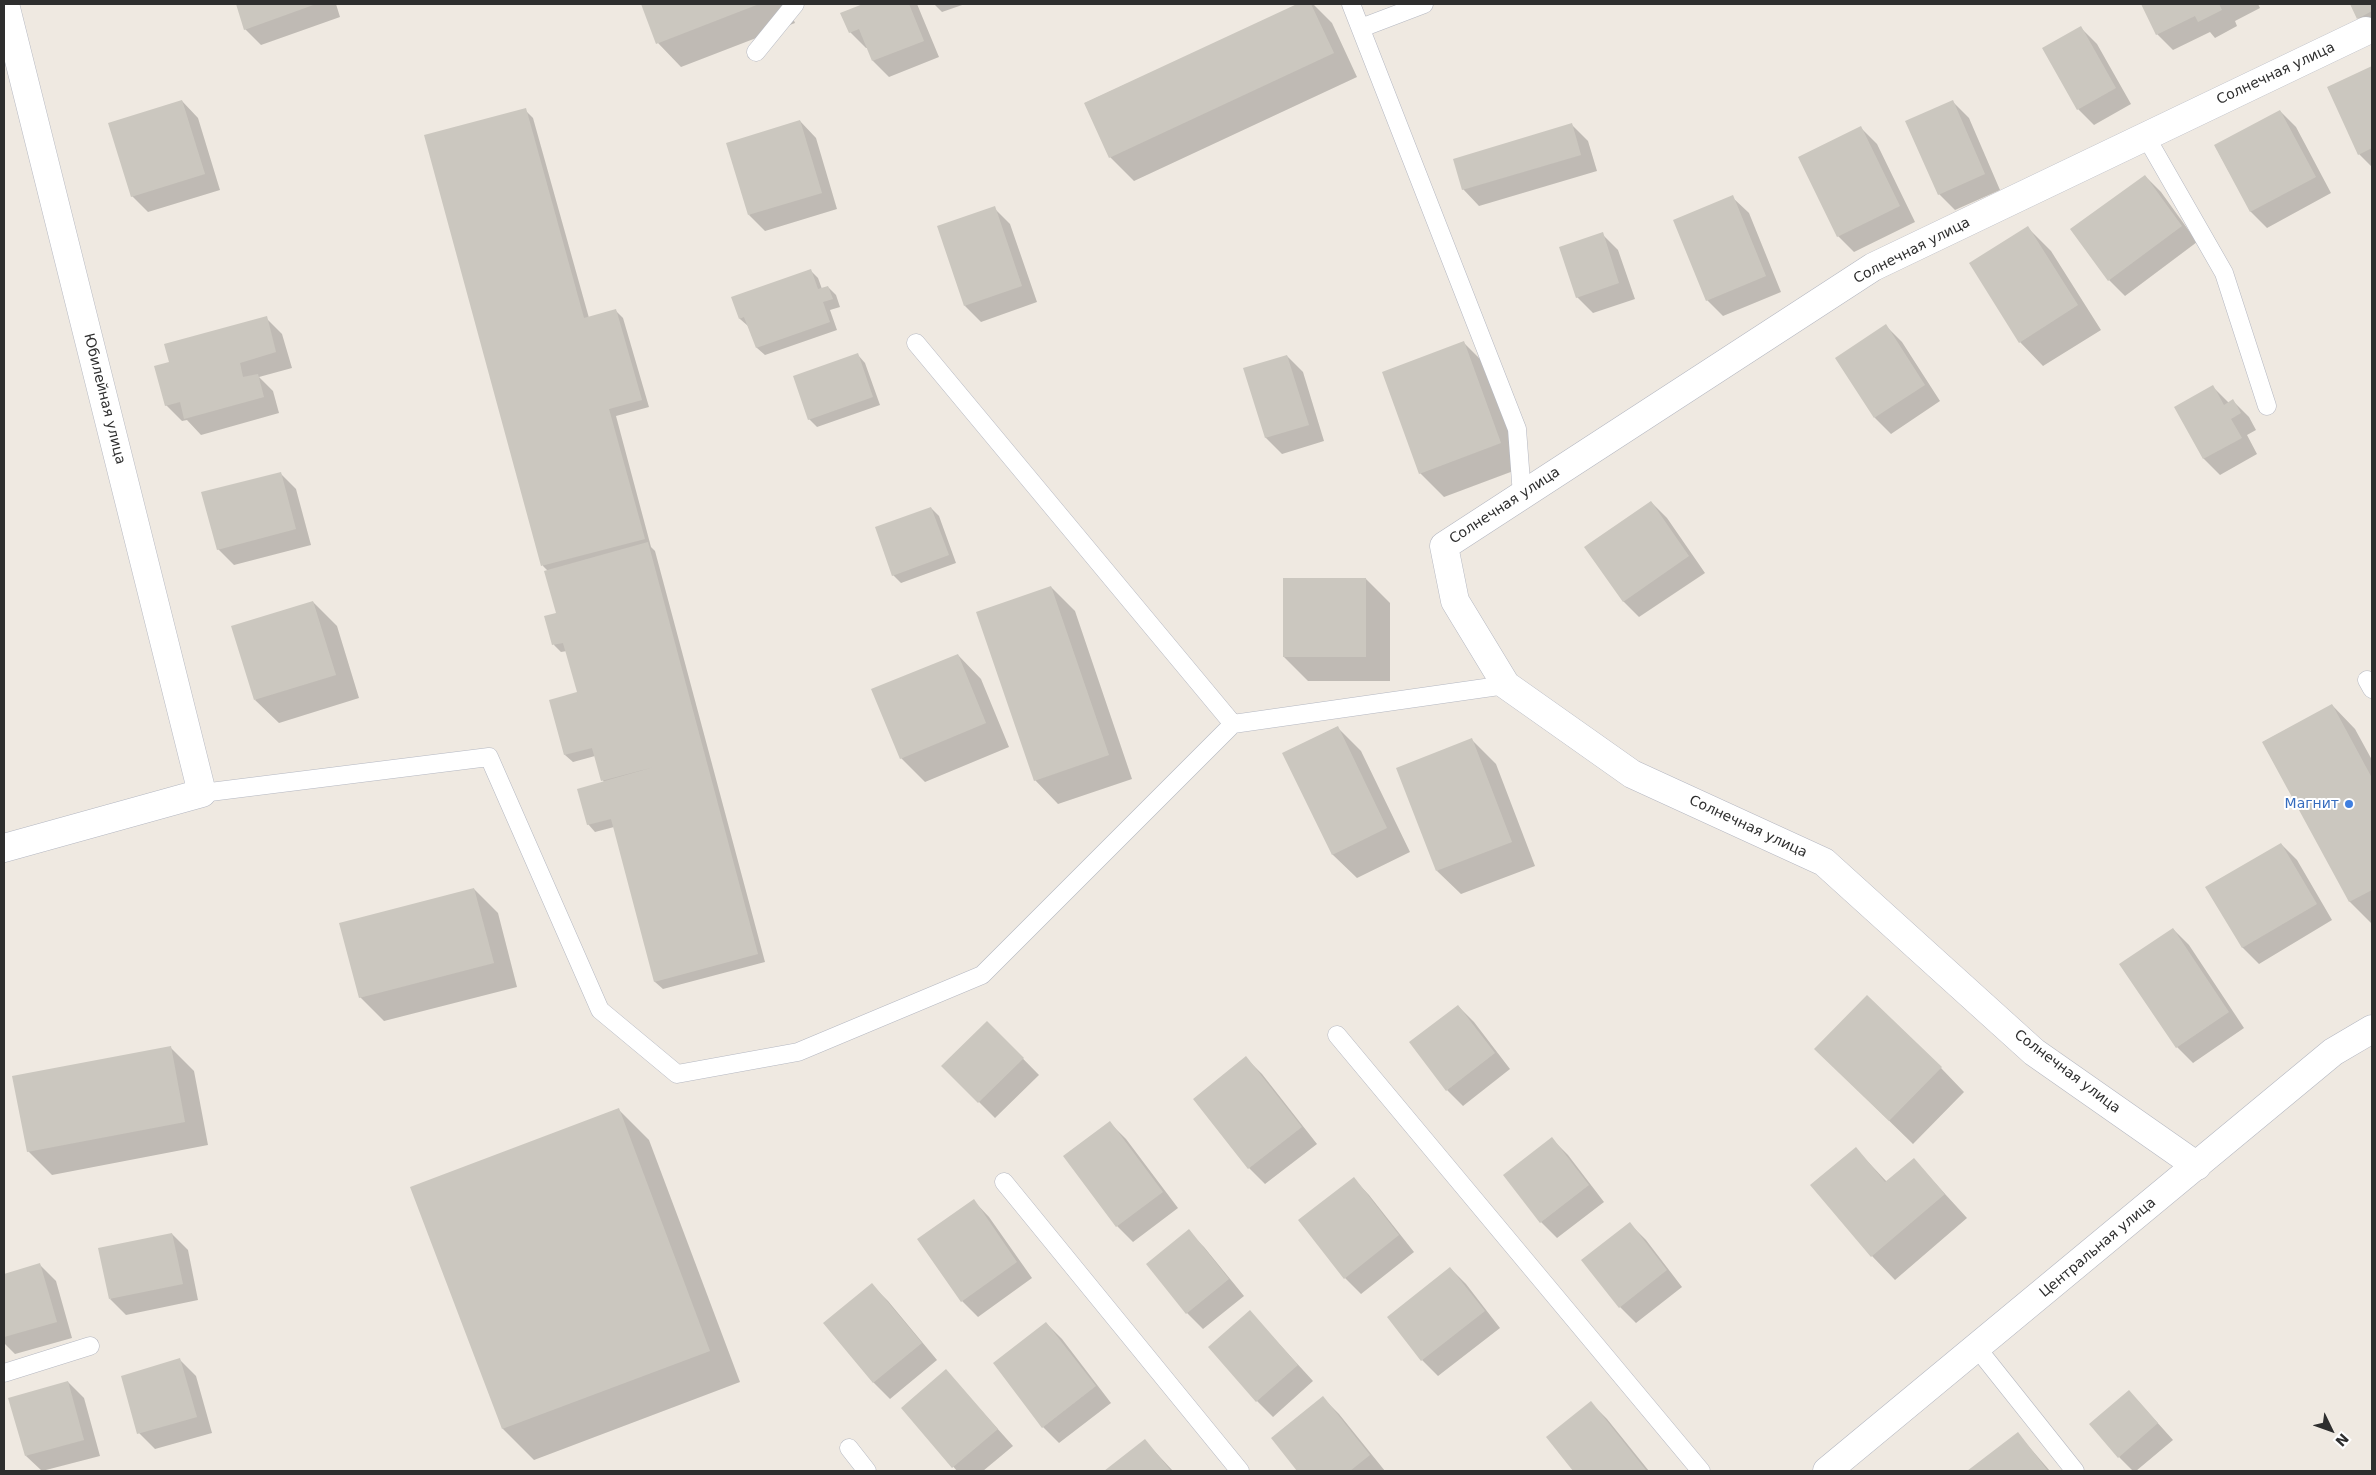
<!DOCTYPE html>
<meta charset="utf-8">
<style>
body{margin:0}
#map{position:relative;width:2376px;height:1475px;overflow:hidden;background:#efe9e1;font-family:"DejaVu Sans",sans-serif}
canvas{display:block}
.frame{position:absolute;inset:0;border:5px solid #2e2e2e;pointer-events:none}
.north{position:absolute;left:2306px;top:1405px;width:50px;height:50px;-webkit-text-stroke:4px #fff;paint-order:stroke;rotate:132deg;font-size:14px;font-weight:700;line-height:20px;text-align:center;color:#2e2e2e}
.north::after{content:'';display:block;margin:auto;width:18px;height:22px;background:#2e2e2e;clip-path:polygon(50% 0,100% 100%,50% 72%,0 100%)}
</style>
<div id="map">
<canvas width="2376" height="1475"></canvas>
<div class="frame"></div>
<div class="north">N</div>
</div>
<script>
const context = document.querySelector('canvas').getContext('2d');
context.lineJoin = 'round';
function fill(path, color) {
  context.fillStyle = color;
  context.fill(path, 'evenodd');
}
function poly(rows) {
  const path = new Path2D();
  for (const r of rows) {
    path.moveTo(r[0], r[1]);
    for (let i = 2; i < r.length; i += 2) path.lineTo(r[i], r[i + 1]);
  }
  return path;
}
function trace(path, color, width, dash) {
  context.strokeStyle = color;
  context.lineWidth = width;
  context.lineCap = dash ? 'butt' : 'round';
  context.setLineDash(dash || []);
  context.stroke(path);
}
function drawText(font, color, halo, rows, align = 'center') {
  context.font = font + ' "DejaVu Sans",sans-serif';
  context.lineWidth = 4;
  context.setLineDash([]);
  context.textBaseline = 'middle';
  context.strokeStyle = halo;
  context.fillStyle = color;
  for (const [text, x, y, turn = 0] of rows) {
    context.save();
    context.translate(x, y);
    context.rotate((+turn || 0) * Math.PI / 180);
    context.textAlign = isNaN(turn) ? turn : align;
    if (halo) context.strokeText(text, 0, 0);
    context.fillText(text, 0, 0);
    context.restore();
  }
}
fill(poly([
 [238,4,336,4,340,17,261,45,245,29],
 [642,4,787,4,795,23,681,67,658,43],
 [866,4,917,4,939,57,889,77,873,61,868,48,866,48,850,32,842,13],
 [934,4,965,4,942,12],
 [1300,4,1313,4,1332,23,1357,77,1134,181,1110,157,1085,103],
 [2143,4,2258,4,2260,8,2235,21,2237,26,2215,38,2210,32,2173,50,2157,34],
 [2351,4,2372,4,2372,32,2358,18],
 [2081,28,2097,44,2131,104,2094,125,2078,109],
 [2372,67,2372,167,2359,154,2328,88],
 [182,101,198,118,220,190,148,212,132,196],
 [1953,102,1969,118,2000,190,1955,210,1939,194],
 [525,110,533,118,589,318,615,310,623,318,649,407,616,416,651,547,655,551,765,962,663,989,655,982,614,827,595,832,588,824,604,783,595,756,573,762,565,755,578,693,567,651,561,652,554,645,557,614,548,571,543,566],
 [2280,111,2296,127,2331,193,2267,228,2251,212,2215,146],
 [800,121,816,138,837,209,765,231,749,215],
 [1572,125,1588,141,1597,171,1479,206,1463,189],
 [1861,128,1877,144,1915,222,1854,252,1838,236,1800,158],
 [2145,176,2161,192,2197,242,2125,296,2109,280],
 [1732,197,1749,213,1781,292,1723,316,1707,300],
 [994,208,1010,224,1037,302,981,322,965,306],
 [2028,228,2051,251,2101,330,2043,366,2020,342],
 [1602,234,1618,250,1635,299,1593,313,1577,297],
 [810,270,818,278,822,289,828,287,836,295,840,307,830,310,837,330,765,355,757,348,748,326,740,319,732,298],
 [266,318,282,334,292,368,259,377,273,391,279,413,201,435,187,420,182,421,166,405,171,363],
 [1886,326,1902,342,1940,401,1891,434,1875,418],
 [1464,343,1488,367,1524,467,1444,497,1420,473],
 [858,355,865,363,880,405,817,427,809,419],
 [1287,356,1303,372,1324,441,1282,454,1266,438,1245,369],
 [2213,387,2229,403,2233,401,2249,417,2256,430,2247,435,2257,454,2220,475,2204,459,2176,407],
 [280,473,296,489,311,545,234,565,218,549],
 [1651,502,1667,518,1705,573,1639,617,1623,601],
 [931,508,939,516,956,563,901,583,893,575],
 [1366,579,1390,603,1390,681,1308,681,1284,657],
 [1051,587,1075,611,1132,779,1058,804,1035,780],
 [313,602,337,626,359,698,279,723,255,700],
 [958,655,981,679,1009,747,925,782,901,758],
 [2332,705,2355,729,2372,760,2372,924,2350,902,2263,742],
 [1337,727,1361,751,1410,852,1357,878,1333,855,1284,753],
 [1472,740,1496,764,1535,866,1461,894,1437,871],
 [2281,844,2297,860,2332,920,2259,964,2243,948,2207,888],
 [474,889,498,913,517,987,384,1021,360,997],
 [2173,929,2189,945,2244,1028,2193,1063,2177,1047],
 [1458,1006,1474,1022,1510,1069,1463,1106,1447,1090],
 [987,1022,1039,1075,995,1118,943,1066],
 [170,1047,194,1071,208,1145,52,1175,28,1151],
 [1246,1058,1262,1074,1317,1144,1265,1184,1249,1168,1194,1099],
 [1941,1068,1964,1092,1913,1144,1840,1073],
 [618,1109,649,1140,740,1382,534,1460,503,1429,412,1188],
 [1110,1123,1126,1139,1178,1208,1133,1242,1117,1226],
 [1552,1139,1568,1155,1604,1202,1557,1238,1541,1222,1505,1175],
 [1856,1149,1887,1182,1914,1160,1967,1218,1895,1280,1872,1256],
 [1354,1179,1369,1195,1414,1252,1361,1294,1345,1278],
 [974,1201,989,1217,1032,1278,978,1317,962,1301],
 [1630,1224,1646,1240,1682,1287,1636,1323,1620,1307],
 [1188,1231,1204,1247,1244,1296,1203,1329,1187,1313],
 [172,1234,188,1250,198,1300,126,1315,110,1299],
 [40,1265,56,1281,72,1338,15,1354,4,1343,4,1275],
 [1450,1268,1466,1284,1500,1328,1438,1376,1422,1360],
 [872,1285,888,1301,937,1360,890,1399,874,1383,825,1323],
 [1250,1312,1313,1381,1273,1417,1257,1401],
 [1046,1323,1062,1339,1111,1403,1059,1443,1043,1427],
 [180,1360,196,1376,212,1433,155,1449,139,1433],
 [946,1371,1013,1446,983,1471,957,1471,903,1408],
 [68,1382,84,1398,100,1456,42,1471,26,1456],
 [2129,1391,2173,1440,2136,1471,2133,1471,2119,1457],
 [1323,1398,1339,1414,1385,1471,1299,1471,1273,1439],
 [1591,1403,1607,1419,1649,1471,1575,1471,1548,1437],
 [2018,1434,2050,1471,1969,1471],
 [1145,1441,1173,1471,1106,1471]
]), '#0003');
fill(poly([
 [236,4,316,4,244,30],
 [641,4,759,4,656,44],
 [863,4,909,4,924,41,872,61,859,29,849,33,840,13],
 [1297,4,1311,4,1334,53,1109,158,1084,103],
 [2141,4,2219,4,2222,10,2198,22,2195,16,2156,35],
 [2350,4,2372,4,2372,11,2357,19],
 [2081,26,2116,88,2077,110,2042,48],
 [2372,66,2372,148,2358,155,2327,87],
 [182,100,205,174,131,197,108,123],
 [1953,100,1985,174,1938,195,1905,121],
 [526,108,584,318,616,309,642,400,609,409,645,539,541,566,424,135],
 [2280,110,2316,177,2250,212,2214,145],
 [800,120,822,193,748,215,726,143],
 [1572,123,1581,155,1462,190,1453,159],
 [1861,126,1900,206,1837,237,1798,157],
 [2145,175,2182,226,2108,281,2070,229],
 [1733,195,1766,276,1706,301,1673,220],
 [995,206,1022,286,964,306,937,226],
 [2028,226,2078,305,2019,343,1969,263],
 [1603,232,1619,283,1576,298,1559,247],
 [811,269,818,289,828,286,833,299,823,302,830,322,756,348,744,317,739,319,731,297],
 [267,316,276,352,240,363,243,377,258,374,264,397,184,419,180,402,165,406,154,366,169,362,164,344],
 [1886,324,1925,385,1874,418,1835,358],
 [1464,341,1501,443,1419,474,1382,372],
 [858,353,873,397,808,420,793,376],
 [1287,355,1309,425,1265,438,1243,368],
 [2213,385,2224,405,2233,399,2241,413,2231,419,2242,438,2203,459,2174,407],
 [281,472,296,529,217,550,201,492],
 [1651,501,1689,556,1623,602,1584,547],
 [931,507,949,555,892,576,875,527],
 [648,542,758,954,654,982,611,819,587,825,577,789,654,767,601,781,592,748,564,755,549,700,577,692,563,643,552,645,544,616,556,613,544,571],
 [1283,578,1366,578,1366,657,1283,657],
 [1051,586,1109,755,1034,781,976,612],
 [313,601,336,675,254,700,231,626],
 [958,654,986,723,900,759,871,689],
 [2332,704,2372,778,2372,890,2349,902,2262,742],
 [1338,726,1387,828,1332,855,1282,753],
 [1472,738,1512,842,1436,871,1396,768],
 [2281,843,2317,904,2242,948,2205,887],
 [474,888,494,963,359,998,339,923],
 [2173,928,2229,1012,2176,1048,2119,964],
 [1867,995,1942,1067,1889,1121,1814,1049],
 [1458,1005,1495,1053,1446,1091,1409,1042],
 [987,1021,1024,1058,978,1103,941,1066],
 [171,1046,185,1122,27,1152,12,1076],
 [1246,1056,1302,1127,1248,1169,1193,1099],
 [619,1108,710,1351,502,1429,410,1187],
 [1110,1121,1163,1192,1116,1227,1063,1156],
 [1552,1137,1589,1185,1540,1223,1503,1175],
 [1856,1147,1885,1182,1914,1158,1945,1194,1871,1257,1810,1185],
 [1354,1177,1399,1235,1344,1279,1298,1220],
 [974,1199,1017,1262,961,1302,917,1239],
 [1630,1222,1667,1270,1619,1308,1581,1260],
 [1189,1229,1229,1279,1186,1314,1146,1264],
 [172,1233,183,1284,109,1299,98,1248],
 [40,1263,57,1322,4,1337,4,1274],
 [1450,1267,1485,1311,1421,1361,1387,1317],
 [872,1283,922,1343,873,1383,823,1323],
 [1250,1310,1298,1365,1256,1402,1208,1347],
 [1046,1322,1096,1386,1042,1428,993,1363],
 [180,1358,197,1417,137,1434,121,1376],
 [946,1369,998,1429,952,1468,901,1408],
 [68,1381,84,1440,25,1456,8,1398],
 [2129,1390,2158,1423,2118,1458,2089,1424],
 [1323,1396,1370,1455,1350,1471,1297,1471,1271,1438],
 [1591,1401,1646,1470,1645,1471,1573,1471,1546,1437],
 [2018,1432,2048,1471,1967,1471],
 [1145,1439,1171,1471,1104,1471]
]), '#cbc7bf');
const lane = poly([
 [1351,4,1517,429,1522,495],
 [1361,28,1424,4],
 [756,52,795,4],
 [2145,135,2224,273,2267,406],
 [916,343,1233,724],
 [2367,680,2372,689],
 [202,793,489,757,600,1010,677,1074,798,1052,982,975,1233,724,1506,685],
 [1337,1035,1701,1471],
 [1004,1182,1240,1471],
 [1977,1348,2075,1471],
 [4,1373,90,1346],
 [849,1448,867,1471]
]);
const street = poly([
 [4,848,202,793,5,4],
 [2197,1166,2034,1052,1824,862,1632,774,1506,685,1455,601,1444,546,1873,267,2366,31]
]);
const secondary = poly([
 [1827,1471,2333,1052,2372,1029]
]);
trace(lane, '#b4b7c1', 19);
trace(street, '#b4b7c1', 29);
trace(secondary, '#b4b7c1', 29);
trace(lane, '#fff', 18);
trace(street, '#fff', 28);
trace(secondary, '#fff', 28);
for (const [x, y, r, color] of [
 [2349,804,5,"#3f7fe0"]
]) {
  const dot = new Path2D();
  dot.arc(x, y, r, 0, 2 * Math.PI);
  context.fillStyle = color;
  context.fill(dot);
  trace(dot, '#fff', 2);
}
drawText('14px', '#2e2e2e', '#fff', [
 ["Солнечная улица",2276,74,-25],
 ["Солнечная улица",1912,251,-27],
 ["Юбилейная улица",104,399,76],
 ["Солнечная улица",1505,506,-33],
 ["Солнечная улица",1748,827,25],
 ["Солнечная улица",2067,1072,37],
 ["Центральная улица",2098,1248,-40]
]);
drawText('14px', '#366cbe', '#fff', [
 ["Магнит",2339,804]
], 'right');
</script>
